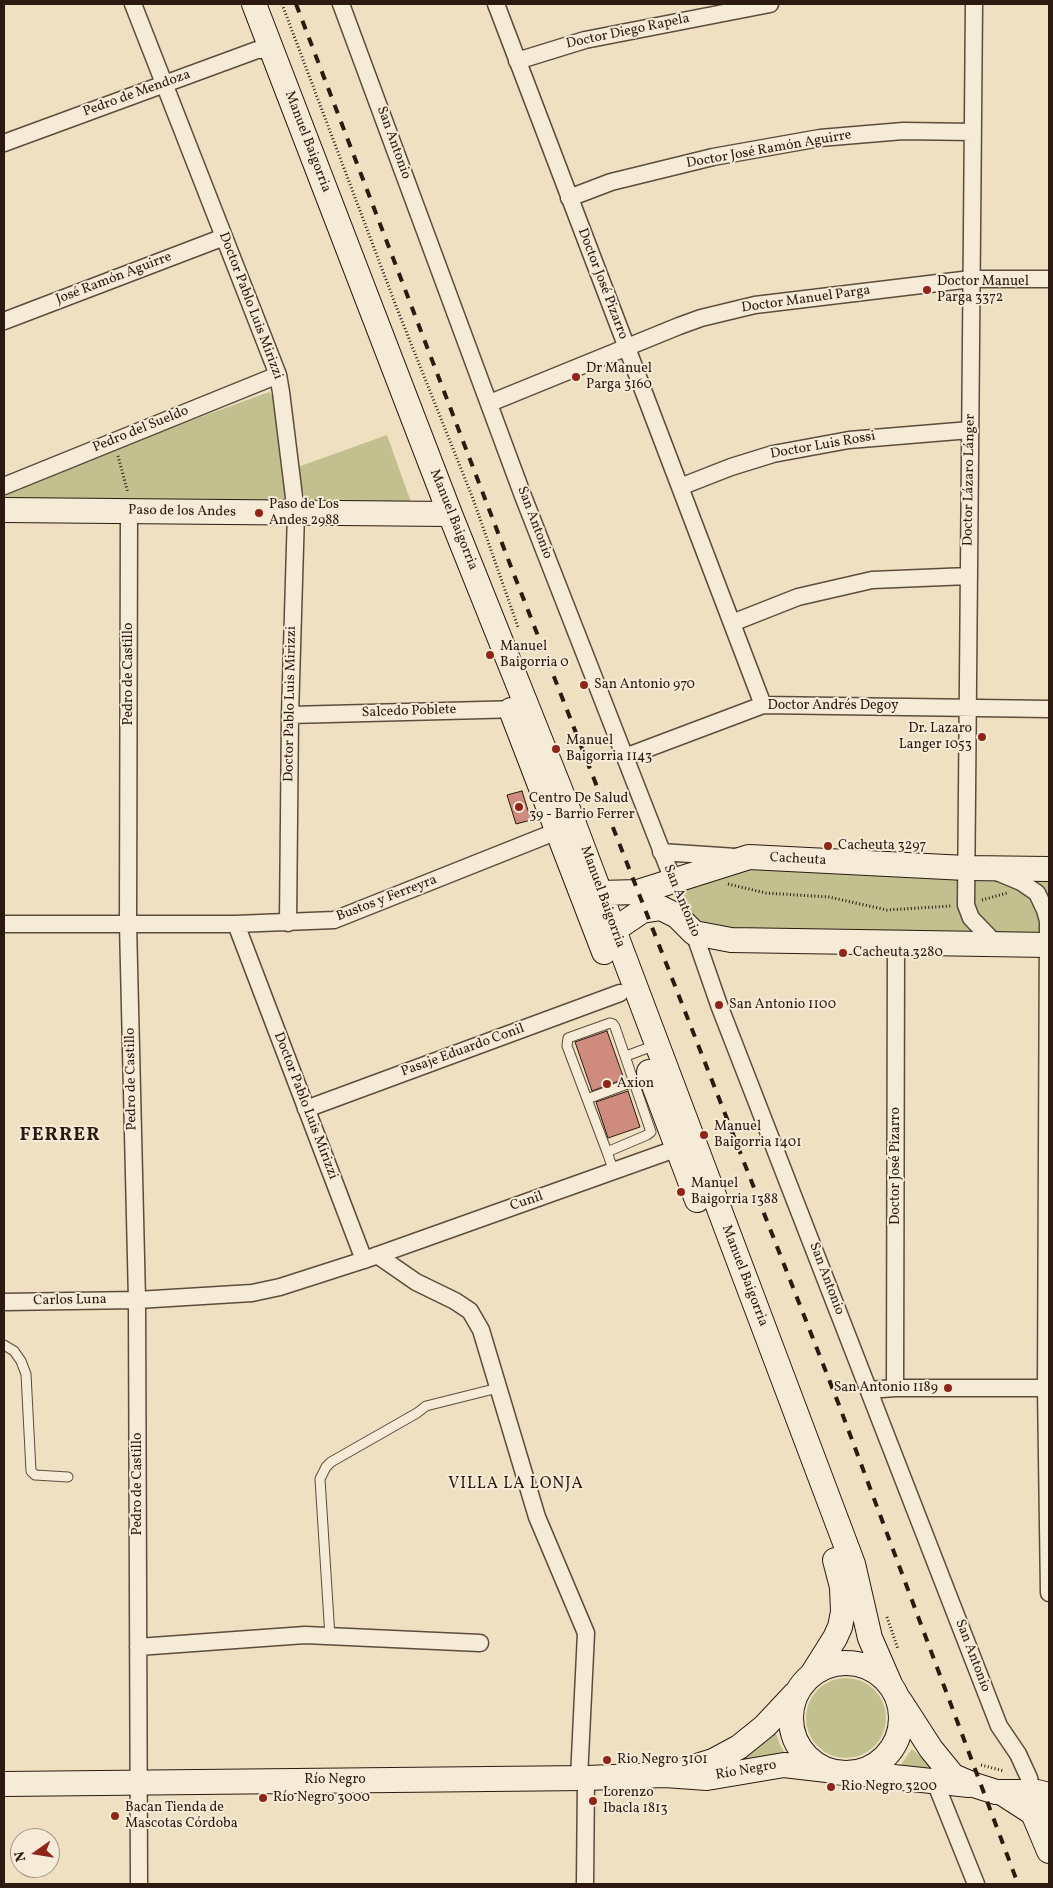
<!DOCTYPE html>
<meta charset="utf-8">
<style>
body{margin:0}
#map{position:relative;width:1053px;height:1888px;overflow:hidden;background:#efe0c1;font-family:Vollkorn,serif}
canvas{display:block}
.frame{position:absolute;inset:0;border:5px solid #2c1a10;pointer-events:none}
.north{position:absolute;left:10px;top:1828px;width:50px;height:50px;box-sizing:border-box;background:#f5ebd7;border:1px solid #a59787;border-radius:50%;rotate:257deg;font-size:14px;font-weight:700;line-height:20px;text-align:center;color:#2c1a10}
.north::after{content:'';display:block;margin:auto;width:18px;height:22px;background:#8f2418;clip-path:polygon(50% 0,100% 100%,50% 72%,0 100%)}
</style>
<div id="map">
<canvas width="1053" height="1888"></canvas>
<div class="frame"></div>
<div class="north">N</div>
</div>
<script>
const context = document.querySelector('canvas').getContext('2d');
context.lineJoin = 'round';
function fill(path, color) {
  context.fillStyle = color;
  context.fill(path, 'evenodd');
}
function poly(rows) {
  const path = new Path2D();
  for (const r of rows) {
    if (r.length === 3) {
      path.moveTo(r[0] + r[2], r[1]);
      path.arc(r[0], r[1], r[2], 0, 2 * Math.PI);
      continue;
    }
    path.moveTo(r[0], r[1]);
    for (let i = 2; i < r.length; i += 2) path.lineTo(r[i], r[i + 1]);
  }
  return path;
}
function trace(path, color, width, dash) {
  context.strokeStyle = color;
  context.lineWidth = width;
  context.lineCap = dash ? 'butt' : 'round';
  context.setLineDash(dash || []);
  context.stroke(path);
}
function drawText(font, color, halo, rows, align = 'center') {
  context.font = font + ' Vollkorn,serif';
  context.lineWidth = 4;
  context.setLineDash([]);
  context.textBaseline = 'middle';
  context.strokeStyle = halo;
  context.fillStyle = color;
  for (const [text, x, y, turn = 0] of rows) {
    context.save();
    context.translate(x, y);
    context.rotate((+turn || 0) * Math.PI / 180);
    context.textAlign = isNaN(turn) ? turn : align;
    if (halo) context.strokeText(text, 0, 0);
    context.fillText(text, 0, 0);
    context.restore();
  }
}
fill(poly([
 [269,392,275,398,286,501,4,499,4,494,116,448],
 [387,435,412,505,306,500,295,468],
 [732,862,1049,869,1049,945,694,933,673,880],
 [846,1718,40],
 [775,1730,780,1745,787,1757,720,1768],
 [912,1749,945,1777,900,1766]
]), '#c1c08e');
const building = poly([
 [522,791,531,820,516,824,507,795,522,791],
 [607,1031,624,1079,592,1091,575,1042,607,1031],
 [628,1091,640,1127,608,1138,596,1102,628,1091]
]);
fill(building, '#cf8b7d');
trace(building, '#2c1a10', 1);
const lane = poly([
 [626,1056,656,1045],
 [587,1099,638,1080],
 [607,1152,647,1135,651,1132,615,1027,613,1024,610,1023,568,1038,567,1046,607,1152,614,1172],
 [4,1345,14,1351,21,1361,26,1374,31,1471,35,1475,68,1477],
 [330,1637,320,1479,326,1467,331,1462,417,1413,426,1406,498,1388]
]);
const street = poly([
 [133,4,278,375,281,392,296,513,290,715,288,923],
 [341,4,523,496,673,880],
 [496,4,763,705],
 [974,4,966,905,971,918,996,944],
 [517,61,585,40,770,4],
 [4,143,257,50,272,50],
 [569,198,611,182,713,157,820,138,903,131,973,132],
 [4,321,224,237],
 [490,403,679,326,701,318,755,305,971,279,1049,279],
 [4,486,278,375],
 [680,487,731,467,773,454,849,440,970,430],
 [129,511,128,924,137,1300,139,1884],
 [732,623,798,597,872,580,969,576],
 [290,715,521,709],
 [625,757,763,705,1049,709],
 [661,852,736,857],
 [997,872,1021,882,1037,893,1045,910,1048,921,1046,1388,1049,1593],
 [4,924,236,924,334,920,565,828],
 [236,924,364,1260],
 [694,933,719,1005,999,1726,1018,1754,1029,1778,1032,1792],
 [306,1109,620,993],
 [377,1255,416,1282,455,1301,470,1311,481,1330,537,1517,586,1633,579,1778],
 [4,1302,137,1300,252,1293,280,1287,364,1260,678,1148],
 [895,1388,896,944],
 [869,1390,895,1388,1049,1388],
 [138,1647,305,1635,480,1643],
 [935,1782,976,1884],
 [585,1884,586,1778]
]);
const secondary = poly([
 [254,4,450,514,574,824,853,1564,870,1638,890,1684],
 [4,510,450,514],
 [511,710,604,952],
 [587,895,600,893,638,892,749,857,966,868,1049,869],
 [600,934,614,930,642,911,661,908,677,916,694,933,731,940,1049,945],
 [649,1072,697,1200],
 [846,1718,55],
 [813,1673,835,1638,840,1627,843,1612,842,1587,835,1560],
 [900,1701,931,1749,953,1776,974,1785,996,1792,1037,1792,1049,1795],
 [681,1771,713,1761,739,1747,765,1726,795,1694],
 [856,1773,969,1785],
 [4,1784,586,1778,665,1775,707,1778,784,1765,827,1770],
 [1002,1793,1033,1813,1037,1816,1049,1817],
 [1033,1813,1049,1851]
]);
trace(lane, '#5d4c3c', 11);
trace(street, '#5d4c3c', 19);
trace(secondary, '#2c1a10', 26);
trace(poly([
 [282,4,396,306,472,496,518,627],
 [118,456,128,493],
 [728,884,766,893,829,897,887,910,951,906],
 [982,900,1007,893],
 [887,1617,898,1649],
 [981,1765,1004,1771]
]), '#2c1a10', 3, [1, 2.5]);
trace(lane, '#f5ebd7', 9);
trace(street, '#f5ebd7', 16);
trace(secondary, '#f5ebd7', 24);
trace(poly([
 [296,4,513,572,839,1405,1018,1884]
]), '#2c1a10', 4, [9, 9]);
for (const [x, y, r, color] of [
 [927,290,5,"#8f2418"],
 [576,377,5,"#8f2418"],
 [259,513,5,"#8f2418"],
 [490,655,5,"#8f2418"],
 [584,685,5,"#8f2418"],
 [982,737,5,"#8f2418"],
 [556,749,5,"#8f2418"],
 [519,807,5,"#8f2418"],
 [828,846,5,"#8f2418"],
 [843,953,5,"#8f2418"],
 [719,1005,5,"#8f2418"],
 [607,1084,5,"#8f2418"],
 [704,1135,5,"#8f2418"],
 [681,1192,5,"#8f2418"],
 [948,1388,5,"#8f2418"],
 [607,1760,5,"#8f2418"],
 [831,1787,5,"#8f2418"],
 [263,1798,5,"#8f2418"],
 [593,1801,5,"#8f2418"],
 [115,1816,5,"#8f2418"]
]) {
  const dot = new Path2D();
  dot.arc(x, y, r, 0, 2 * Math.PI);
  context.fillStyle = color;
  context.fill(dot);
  trace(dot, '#f5ebd7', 2);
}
drawText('14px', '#2c1a10', '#f5ebd7', [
 ["Doctor Diego Rapela",628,32,-12],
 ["Pedro de Mendoza",137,94,-20],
 ["Manuel Baigorria",307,142,69],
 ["San Antonio",393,143,70],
 ["Doctor José Ramón Aguirre",769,150,-10],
 ["José Ramón Aguirre",114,279,-21],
 ["Doctor José Pizarro",602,284,69],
 ["Doctor Manuel Parga",806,300,-8],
 ["Doctor Pablo Luis Mirizzi",250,306,69],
 ["Pedro del Sueldo",141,430,-22],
 ["Doctor Luis Rossi",823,446,-10],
 ["Doctor Lázaro Lánger",970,480,-89],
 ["Paso de los Andes",182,512,1],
 ["Manuel Baigorria",453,520,68],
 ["San Antonio",534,523,69],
 ["Pedro de Castillo",129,674,-90],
 ["Doctor Pablo Luis Mirizzi",291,704,-89],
 ["Doctor Andrés Degoy",833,706],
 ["Salcedo Poblete",409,712,-2],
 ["Cacheuta",798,860,3],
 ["Manuel Baigorria",602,897,70],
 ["Bustos y Ferreyra",387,899,-21],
 ["San Antonio",681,901,68],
 ["Pasaje Eduardo Conil",463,1051,-20],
 ["Pedro de Castillo",132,1079,-91],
 ["Doctor Pablo Luis Mirizzi",305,1106,69],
 ["Doctor José Pizarro",896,1166,-90],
 ["Cunil",527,1202,-19],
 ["Manuel Baigorria",744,1276,69],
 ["San Antonio",826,1279,69],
 ["Carlos Luna",70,1301,-1],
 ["Pedro de Castillo",138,1484,-90],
 ["San Antonio",972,1656,69],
 ["Río Negro",746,1771,-10],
 ["Río Negro",335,1780]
]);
drawText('14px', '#2c1a10', '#f5ebd7', [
 ["Doctor Manuel",937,282],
 ["Parga 3372",937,298],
 ["Dr Manuel",586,369],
 ["Parga 3160",586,385],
 ["Paso de Los",269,505],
 ["Andes 2988",269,521],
 ["Manuel",500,647],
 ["Baigorria 0",500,663],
 ["San Antonio 970",594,685],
 ["Dr. Lazaro",972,729,"right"],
 ["Langer 1053",972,745,"right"],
 ["Manuel",566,741],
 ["Baigorria 1143",566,757],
 ["Centro De Salud",529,799],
 ["39 - Barrio Ferrer",529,815],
 ["Cacheuta 3297",838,846],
 ["Cacheuta 3280",853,953],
 ["San Antonio 1100",729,1005],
 ["Axion",617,1084],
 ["Manuel",714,1127],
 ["Baigorria 1401",714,1143],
 ["Manuel",691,1184],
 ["Baigorria 1388",691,1200],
 ["San Antonio 1189",938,1388,"right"],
 ["Rio Negro 3101",617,1760],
 ["Rio Negro 3200",841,1787],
 ["Lorenzo",603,1793],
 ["Ibacla 1813",603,1809],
 ["Río Negro 3000",273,1798],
 ["Bacan Tienda de",125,1808],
 ["Mascotas Córdoba",125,1824]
], 'left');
context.letterSpacing = '1px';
drawText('16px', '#2c1a10', '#f5ebd7', [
 ["VILLA LA LONJA",516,1485]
]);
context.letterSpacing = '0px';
context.letterSpacing = '1px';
drawText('bold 19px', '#2c1a10', '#f5ebd7', [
 ["FERRER",60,1137]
]);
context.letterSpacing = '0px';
</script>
